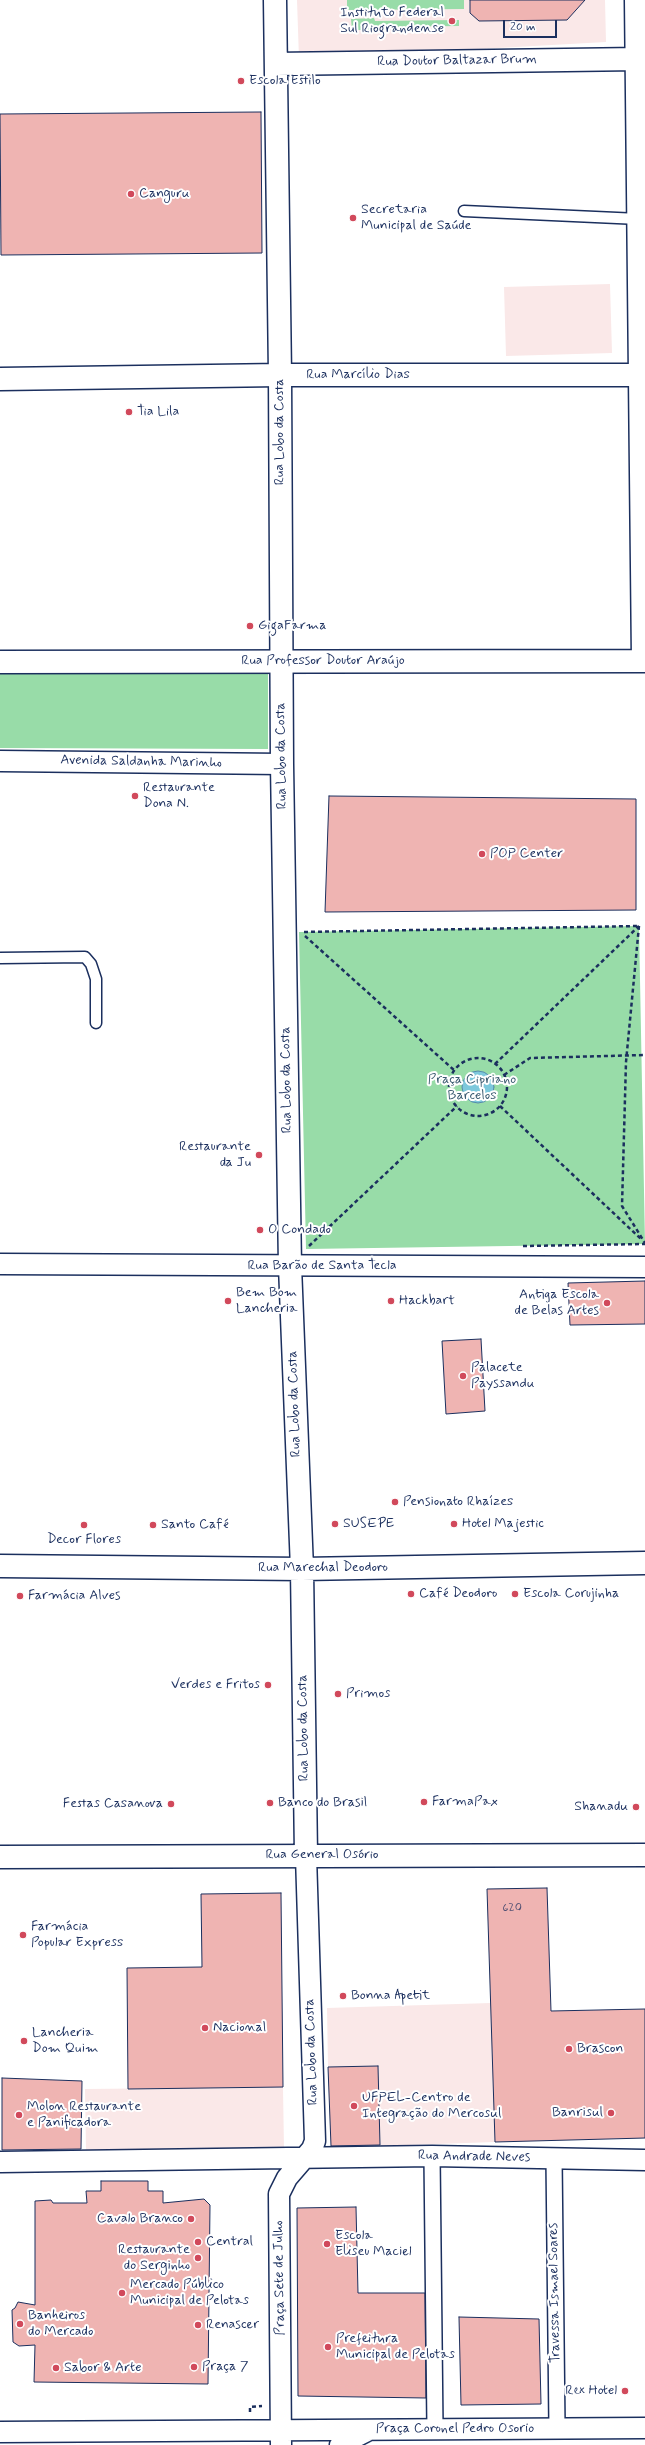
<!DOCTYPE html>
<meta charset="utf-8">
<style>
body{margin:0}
#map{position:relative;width:645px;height:2445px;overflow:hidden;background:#fff;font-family:Mynerve,sans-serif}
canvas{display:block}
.scale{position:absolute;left:503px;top:20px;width:54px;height:18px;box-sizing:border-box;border:2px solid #1b2f5e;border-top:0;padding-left:5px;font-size:12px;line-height:14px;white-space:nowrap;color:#1b2f5e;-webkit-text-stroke:3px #fff;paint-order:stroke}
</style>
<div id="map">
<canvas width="645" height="2445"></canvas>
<div class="scale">20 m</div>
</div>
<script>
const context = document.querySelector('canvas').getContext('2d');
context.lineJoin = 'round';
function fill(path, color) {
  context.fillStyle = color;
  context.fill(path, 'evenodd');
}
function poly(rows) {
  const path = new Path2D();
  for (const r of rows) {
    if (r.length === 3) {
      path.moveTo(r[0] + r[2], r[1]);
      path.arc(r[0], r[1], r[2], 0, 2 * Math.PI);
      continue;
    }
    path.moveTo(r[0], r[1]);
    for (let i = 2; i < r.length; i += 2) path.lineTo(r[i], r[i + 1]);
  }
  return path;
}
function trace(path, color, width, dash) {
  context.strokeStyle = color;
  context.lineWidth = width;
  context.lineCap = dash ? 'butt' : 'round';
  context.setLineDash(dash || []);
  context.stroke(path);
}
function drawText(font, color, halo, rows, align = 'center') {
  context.font = font + ' Mynerve,sans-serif';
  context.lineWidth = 4;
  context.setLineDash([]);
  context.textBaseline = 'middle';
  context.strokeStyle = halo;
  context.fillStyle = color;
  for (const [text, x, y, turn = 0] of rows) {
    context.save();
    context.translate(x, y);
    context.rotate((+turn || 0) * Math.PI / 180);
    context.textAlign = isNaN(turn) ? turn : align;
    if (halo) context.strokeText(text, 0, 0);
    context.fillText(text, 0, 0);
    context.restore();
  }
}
fill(poly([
 [297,0,605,0,606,42,299,59],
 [610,284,612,353,506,356,504,287],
 [491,2003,495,2142,380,2146,378,2066,328,2067,327,2008],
 [283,2087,284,2150,86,2152,85,2089]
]), '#fae8e8');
fill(poly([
 [347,0,464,0,464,9,347,10],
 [374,18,375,21,459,20,459,26,375,27,374,30,352,30,351,19],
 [0,670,268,674,268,749,0,748],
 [639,926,645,1244,306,1249,299,932]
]), '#98dca8');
const water = poly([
 [478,1087,16]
]);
fill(water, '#7dc8dc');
trace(water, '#568baa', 1);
const building = poly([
 [470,0,585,0,567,20,479,21,470,13,470,0],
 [261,112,262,253,1,255,0,114,261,112],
 [329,796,636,799,636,910,325,912,329,796],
 [645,1281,645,1324,570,1325,568,1283,645,1281],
 [481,1339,485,1411,446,1414,442,1341,481,1339],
 [547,1888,551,2011,645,2009,645,2138,495,2142,487,1889,547,1888],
 [281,1893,283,2087,128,2089,127,1968,202,1967,201,1894,281,1893],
 [378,2066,380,2145,331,2146,328,2067,378,2066],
 [2,2078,82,2081,81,2149,2,2150,2,2078],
 [101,2181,148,2181,148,2191,163,2191,163,2203,204,2199,210,2205,208,2384,34,2382,35,2345,19,2346,13,2342,12,2310,15,2308,18,2302,35,2305,35,2201,51,2200,53,2203,87,2203,86,2191,101,2191,101,2181],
 [356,2207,358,2293,425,2293,426,2398,298,2396,297,2208,356,2207],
 [459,2317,539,2319,541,2404,461,2405,459,2317]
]);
fill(building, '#efb4b2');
trace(building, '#1b2f5e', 1);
const service = poly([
 [464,211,639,219],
 [0,958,85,957,91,964,96,979,96,1023]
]);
const pedestrian = poly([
 [432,2156,435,2429],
 [554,2158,557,2428]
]);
const minor = poly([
 [0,761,282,764],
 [0,1264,645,1267],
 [0,2162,432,2156,645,2160],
 [0,2432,645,2428],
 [281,2445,279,2194,287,2178,312,2149,315,2141,306,1856],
 [340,2445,367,2431]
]);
const tertiary = poly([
 [280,375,282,764,290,1266,302,1569,306,1856],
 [0,1566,302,1569,645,1563],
 [0,1857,645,1855]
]);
const secondary = poly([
 [275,0,280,375],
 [636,0,643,661],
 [276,64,638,59,645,61],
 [0,379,280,375,645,375],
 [0,662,645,661]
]);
trace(service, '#1b2f5e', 13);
trace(pedestrian, '#1b2f5e', 18);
trace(minor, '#1b2f5e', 23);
trace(tertiary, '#1b2f5e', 25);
trace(secondary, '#1b2f5e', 25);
trace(poly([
 [639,926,626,1062,622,1206,645,1243],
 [304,932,639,926],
 [305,936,455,1071],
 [478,1087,29],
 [495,1064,639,926],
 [504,1075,530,1058,645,1055],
 [500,1106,642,1240],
 [309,1246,457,1106],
 [523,1246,645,1244],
 [250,2412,250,2407,262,2406]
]), '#1b2f5e', 2.5, [4, 3]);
trace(service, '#fff', 10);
trace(pedestrian, '#fff', 15);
trace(minor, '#fff', 20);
trace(tertiary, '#fff', 22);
trace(secondary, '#fff', 22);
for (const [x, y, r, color] of [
 [452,21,4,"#d1495b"],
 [241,81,4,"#d1495b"],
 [131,194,4,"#d1495b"],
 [353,218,4,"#d1495b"],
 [129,412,4,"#d1495b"],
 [250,626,4,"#d1495b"],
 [135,796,4,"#d1495b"],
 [482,854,4,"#d1495b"],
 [259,1155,4,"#d1495b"],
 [260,1230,4,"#d1495b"],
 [228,1301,4,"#d1495b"],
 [391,1301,4,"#d1495b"],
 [607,1303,4,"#d1495b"],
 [463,1376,4,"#d1495b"],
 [395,1502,4,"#d1495b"],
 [335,1524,4,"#d1495b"],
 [454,1524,4,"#d1495b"],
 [84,1525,4,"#d1495b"],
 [153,1525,4,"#d1495b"],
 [411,1594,4,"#d1495b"],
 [515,1594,4,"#d1495b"],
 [20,1596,4,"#d1495b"],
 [268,1685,4,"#d1495b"],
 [338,1694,4,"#d1495b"],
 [424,1802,4,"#d1495b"],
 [270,1803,4,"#d1495b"],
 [171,1804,4,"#d1495b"],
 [636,1807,4,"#d1495b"],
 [23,1935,4,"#d1495b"],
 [343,1996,4,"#d1495b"],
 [205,2028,4,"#d1495b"],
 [24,2041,4,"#d1495b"],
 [569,2049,4,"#d1495b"],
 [354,2106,4,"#d1495b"],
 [611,2113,4,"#d1495b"],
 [19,2115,4,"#d1495b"],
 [191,2219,4,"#d1495b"],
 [198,2242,4,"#d1495b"],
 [327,2244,4,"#d1495b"],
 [198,2258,4,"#d1495b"],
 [122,2293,4,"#d1495b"],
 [20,2324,4,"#d1495b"],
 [198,2325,4,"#d1495b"],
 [328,2347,4,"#d1495b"],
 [194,2367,4,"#d1495b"],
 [56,2368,4,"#d1495b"],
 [625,2391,4,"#d1495b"]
]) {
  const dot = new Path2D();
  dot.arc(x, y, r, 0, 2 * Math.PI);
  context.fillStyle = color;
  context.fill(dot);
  trace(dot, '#fff', 1.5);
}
drawText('12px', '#505073', null, [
 ["620",512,1908]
]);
drawText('14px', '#1b2f5e', '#fff', [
 ["Instituto Federal",444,13,"right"],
 ["Sul Riograndense",444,29,"right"],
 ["Escola Estilo",249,81],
 ["Canguru",139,194],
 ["Secretaria",361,210],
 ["Municipal de Saúde",361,226],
 ["Tia Lila",137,412],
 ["GigaFarma",258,626],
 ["Restaurante",143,788],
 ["Dona N.",143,804],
 ["POP Center",490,854],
 ["Restaurante",251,1147,"right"],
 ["da Ju",251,1163,"right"],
 ["O Condado",268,1230],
 ["Bem Bom",236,1293],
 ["Lancheria",236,1309],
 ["Antiga Escola",599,1295,"right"],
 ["de Belas Artes",599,1311,"right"],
 ["Hackbart",399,1301],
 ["Palacete",471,1368],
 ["Payssandu",471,1384],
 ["Pensionato Rhaízes",403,1502],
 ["SUSEPE",343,1524],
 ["Hotel Majestic",462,1524],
 ["Santo Café",161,1525],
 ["Decor Flores",84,1540,"center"],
 ["Café Deodoro",419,1594],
 ["Escola Corujinha",523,1594],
 ["Farmácia Alves",28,1596],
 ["Verdes e Fritos",260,1685,"right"],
 ["Primos",346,1694],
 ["FarmaPax",432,1802],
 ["Banco do Brasil",278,1803],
 ["Festas Casanova",163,1804,"right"],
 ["Shanadu",628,1807,"right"],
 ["Farmácia",31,1927],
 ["Popular Express",31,1943],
 ["Bonna Apetit",351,1996],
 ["Nacional",213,2028],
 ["Lancheria",32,2033],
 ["Dom Quim",32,2049],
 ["Brascon",577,2049],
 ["UFPEL-Centro de",362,2098],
 ["Integração do Mercosul",362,2114],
 ["Molon Restaurante",27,2107],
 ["e Panificadora",27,2123],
 ["Banrisul",603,2113,"right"],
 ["Cavalo Branco",183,2219,"right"],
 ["Escola",335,2236],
 ["Eliseu Maciel",335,2252],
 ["Central",206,2242],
 ["Restaurante",190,2250,"right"],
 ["do Serginho",190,2266,"right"],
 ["Mercado Público",130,2285],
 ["Municipal de Pelotas",130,2301],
 ["Banheiros",28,2316],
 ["do Mercado",28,2332],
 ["Renascer",206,2325],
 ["Prefeitura",336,2339],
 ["Municipal de Pelotas",336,2355],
 ["Praça 7",202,2367],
 ["Sabor & Arte",64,2368],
 ["Rex Hotel",617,2391,"right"]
], 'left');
drawText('14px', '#1b2f5e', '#fff', [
 ["Rua Doutor Baltazar Brum",457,61,-1],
 ["Rua Marcílio Dias",358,375],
 ["Rua Lobo da Costa",280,432,-90],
 ["Rua Professor Doutor Araújo",323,661],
 ["Rua Lobo da Costa",282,756,-91],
 ["Avenida Saldanha Marinho",141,762,1],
 ["Rua Lobo da Costa",287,1080,-91],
 ["Rua Barão de Santa Tecla",322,1266],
 ["Rua Lobo da Costa",295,1404,-92],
 ["Rua Marechal Deodoro",323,1568],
 ["Rua Lobo da Costa",304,1728,-91],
 ["Rua General Osório",322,1855],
 ["Rua Lobo da Costa",312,2052,-92],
 ["Rua Andrade Neves",474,2157,1],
 ["Praça Sete de Julho",280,2278,-91],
 ["Travessa Ismael Soares",555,2293,-91],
 ["Praça Coronel Pedro Osorio",455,2429]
]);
drawText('14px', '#3a5a70', '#fff', [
 ["Praça Cipriano",472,1080],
 ["Barcelos",472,1096]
]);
</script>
